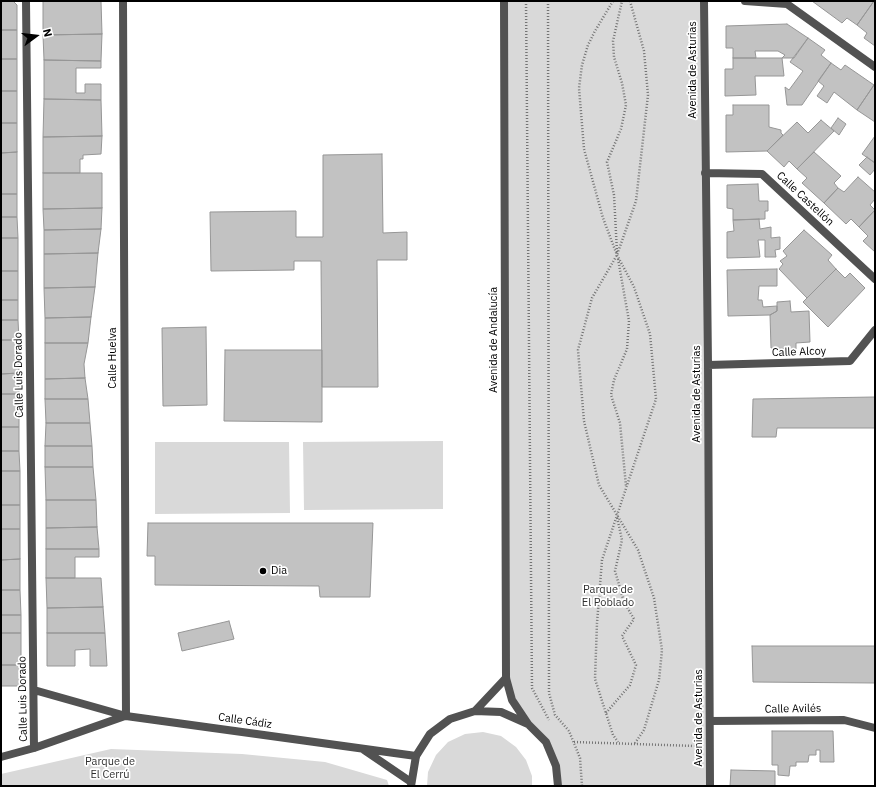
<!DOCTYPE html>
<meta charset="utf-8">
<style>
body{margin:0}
#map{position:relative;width:876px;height:787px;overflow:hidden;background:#fff;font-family:"IBM Plex Sans",sans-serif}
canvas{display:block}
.frame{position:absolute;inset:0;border:2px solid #000;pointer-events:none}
.north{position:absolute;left:16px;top:16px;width:40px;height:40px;-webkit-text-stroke:3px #fff;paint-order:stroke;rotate:75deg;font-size:11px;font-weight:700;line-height:16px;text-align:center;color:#000}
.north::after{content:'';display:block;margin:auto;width:14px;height:18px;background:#000;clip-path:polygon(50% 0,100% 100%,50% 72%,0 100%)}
</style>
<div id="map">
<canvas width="876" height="787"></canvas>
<div class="frame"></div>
<div class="north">N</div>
</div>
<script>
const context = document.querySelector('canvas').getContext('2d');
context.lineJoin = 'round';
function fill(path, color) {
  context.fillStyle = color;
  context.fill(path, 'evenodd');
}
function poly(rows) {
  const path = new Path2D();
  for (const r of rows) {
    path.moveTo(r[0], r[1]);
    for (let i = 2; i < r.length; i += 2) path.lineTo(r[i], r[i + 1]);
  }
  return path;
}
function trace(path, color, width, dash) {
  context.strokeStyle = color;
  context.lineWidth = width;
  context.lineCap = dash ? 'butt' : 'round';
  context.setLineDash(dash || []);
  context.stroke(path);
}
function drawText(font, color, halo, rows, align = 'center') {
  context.font = font + ' "IBM Plex Sans",sans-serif';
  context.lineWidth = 3.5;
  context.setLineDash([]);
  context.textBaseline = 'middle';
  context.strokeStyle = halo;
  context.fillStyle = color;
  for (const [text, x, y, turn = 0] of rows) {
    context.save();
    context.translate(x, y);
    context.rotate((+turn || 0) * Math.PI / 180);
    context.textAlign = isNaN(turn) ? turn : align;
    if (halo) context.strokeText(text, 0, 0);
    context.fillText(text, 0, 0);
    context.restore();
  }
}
fill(poly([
 [504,1,704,1,710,786,558,786,546,743,528,724,506,678],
 [443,441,443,509,304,510,303,442],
 [155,442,289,442,290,513,155,514],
 [483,732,501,736,516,747,526,760,532,776,532,786,427,786,428,772,436,755,448,742,465,734],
 [111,749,242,754,325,762,387,780,389,786,1,786,1,774]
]), '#d9d9d9');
const building = poly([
 [1,1,13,1,17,5,17,30,1,30,1,1],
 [43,1,101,1,102,34,43,35,43,1],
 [812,1,874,1,857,25,847,18,842,23,812,1],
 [874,1,875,1,875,46,864,38,867,33,857,25,874,1],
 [787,24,808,38,794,58,782,58,785,55,778,51,755,51,756,58,733,58,733,48,726,48,726,26,787,24],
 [1,30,17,30,17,59,1,59,1,30],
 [102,34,101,61,44,60,43,35,102,34],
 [808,38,825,50,821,55,831,63,802,105,787,105,785,87,789,90,803,71,790,62,808,38],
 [733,58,782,58,784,76,755,76,756,95,725,96,725,69,733,69,733,58],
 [1,59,17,59,17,91,1,91,1,59],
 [44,60,101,61,101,68,76,68,76,93,85,93,85,84,101,84,101,100,44,99,44,60],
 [831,63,841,70,845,65,874,85,857,110,834,92,827,103,817,96,824,86,818,81,831,63],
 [874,85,875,86,875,122,857,110,874,85],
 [1,91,17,91,17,123,1,123,1,91],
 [44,99,101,100,102,136,43,137,44,99],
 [733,105,769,105,769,127,781,130,781,133,783,135,767,151,726,152,726,115,733,115,733,105],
 [838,118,846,124,839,135,831,128,838,118],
 [821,120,834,131,797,169,789,161,784,167,767,151,797,122,808,133,821,120],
 [1,123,17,123,17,152,1,153,1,123],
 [102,136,101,154,83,155,83,159,80,159,80,173,43,173,43,137,102,136],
 [875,136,875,163,862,154,875,136],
 [17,152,17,194,1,194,1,153,17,152],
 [814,152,841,176,834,183,838,188,824,203,802,183,807,178,797,169,814,152],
 [382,154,383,233,407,232,407,260,377,260,378,387,322,387,321,261,294,261,294,270,211,271,210,212,296,211,296,237,323,237,323,155,382,154],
 [867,157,875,163,875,169,870,175,859,165,867,157],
 [43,173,102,173,102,208,43,209,43,173],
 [858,177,875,192,875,199,870,205,875,210,859,227,851,219,846,224,824,203,838,188,844,192,858,177],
 [758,184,759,201,768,201,768,211,765,211,765,219,733,220,733,209,727,208,727,185,758,184],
 [1,194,17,194,17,217,1,217,1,194],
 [102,208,101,229,44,230,43,209,102,208],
 [875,210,875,252,863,241,868,236,859,227,875,210],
 [1,217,17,217,18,238,1,238,1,217],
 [759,219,760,229,771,227,771,238,780,237,780,249,775,250,776,257,765,257,765,240,758,240,760,257,727,258,727,232,734,231,733,220,759,219],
 [101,229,98,253,44,254,44,230,101,229],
 [804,230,832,255,828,260,836,269,807,298,779,269,783,264,780,261,787,256,783,251,804,230],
 [1,238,18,238,18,271,1,271,1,238],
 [98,253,95,287,44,288,44,254,98,253],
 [777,269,777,286,759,286,758,300,762,300,763,307,777,306,777,311,770,315,728,316,727,270,777,269],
 [836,269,845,278,850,273,865,288,828,327,803,302,836,269],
 [1,271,18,271,18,300,1,300,1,271],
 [95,287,91,317,45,318,44,288,95,287],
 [1,300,18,300,18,320,1,320,1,300],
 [790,301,791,312,809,311,810,342,796,343,796,349,771,348,770,315,777,311,777,302,790,301],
 [91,317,88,343,45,343,45,318,91,317],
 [1,320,18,320,19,340,1,340,1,320],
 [206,327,207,405,163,406,162,328,206,327],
 [1,340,19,340,19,373,1,374,1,340],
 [45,343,88,343,84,364,85,378,45,379,45,343],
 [225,350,322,350,322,422,224,421,225,350],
 [19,373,19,394,1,394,1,374,19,373],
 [85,378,88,399,45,399,45,379,85,378],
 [1,394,19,394,19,427,1,427,1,394],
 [875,397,875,428,777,428,776,437,752,437,753,399,875,397],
 [45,399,88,399,90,423,46,423,45,399],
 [46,423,90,423,92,446,45,446,46,423],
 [1,427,19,427,19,451,1,451,1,427],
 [45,446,92,446,93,467,45,467,45,446],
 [1,451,19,451,20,471,1,471,1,451],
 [45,467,93,467,96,500,46,500,45,467],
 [1,471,20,471,20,505,1,505,1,471],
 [46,500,96,500,97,527,46,528,46,500],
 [1,505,20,505,20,529,1,529,1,505],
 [148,523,373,523,370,597,320,597,319,586,155,585,155,556,147,556,148,523],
 [97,527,99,549,46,549,46,528,97,527],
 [1,529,20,529,20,559,1,560,1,529],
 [46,549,99,549,99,557,75,557,75,578,46,578,46,549],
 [20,559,20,590,1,590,1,560,20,559],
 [46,578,101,578,103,607,47,608,46,578],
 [1,590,20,590,21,615,1,615,1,590],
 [103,607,105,633,47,633,47,608,103,607],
 [1,615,21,615,21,633,1,633,1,615],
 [229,621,234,639,182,651,178,633,229,621],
 [1,633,21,633,21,665,1,665,1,633],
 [47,633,105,633,107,666,90,666,90,649,75,650,75,666,47,666,47,633],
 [752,646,875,646,875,683,753,682,752,646],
 [1,665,21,665,21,686,1,686,1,665],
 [772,731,833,731,834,762,820,762,820,750,816,750,816,755,809,755,808,762,796,762,796,766,790,766,789,776,778,775,778,765,772,765,772,731],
 [731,770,775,771,775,786,730,786,731,770]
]);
fill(building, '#c2c2c2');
trace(building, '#969696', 1);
trace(poly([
 [526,1,532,688,549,720],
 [548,1,549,693,555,715,569,731,580,758,582,786],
 [613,1,595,31,588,45,582,65,579,88,584,149,603,218,617,255,634,287,650,334,656,399,602,560,597,623,595,679,613,735,618,742],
 [630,1,644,51,648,95,636,201,617,255,592,298,578,350,584,421,599,485,638,550,654,598,662,650,659,680,644,730,635,743],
 [617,252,614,195,607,162,621,129,626,105,622,83,614,57,613,41,622,1],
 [618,259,629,321,627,349,614,380,611,395,620,423,626,486],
 [606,713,630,685,636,665,622,636,634,619,624,602,615,571,622,540,617,517],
 [574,742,695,746]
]), '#747474', 2.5, [1, 2]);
trace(poly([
 [26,1,34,748],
 [123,1,126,716],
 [704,1,708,365,710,786],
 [745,1,787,4,875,67],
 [705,173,762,174,875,279],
 [708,365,850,361,875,330],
 [34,690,126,716,416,756],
 [710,721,844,720,875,728],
 [364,750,411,782],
 [1,757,34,748,125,716]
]), '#525252', 8);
trace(poly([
 [504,1,506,678,512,700,528,724],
 [475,711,506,678],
 [411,786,416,756,430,734,450,719,475,711,501,712,528,724,546,742,556,766,558,786]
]), '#525252', 8);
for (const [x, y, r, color] of [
 [263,571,4,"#000"]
]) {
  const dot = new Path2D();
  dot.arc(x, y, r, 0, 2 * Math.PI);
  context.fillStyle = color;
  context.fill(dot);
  trace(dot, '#fff', 1.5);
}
drawText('11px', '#000', '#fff', [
 ["Avenida de Asturias",693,70,-90],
 ["Calle Castellón",805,199,43],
 ["Avenida de Andalucía",494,340,-90],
 ["Calle Alcoy",799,352,-2],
 ["Calle Huelva",113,358,-90],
 ["Calle Luis Dorado",19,375,-91],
 ["Avenida de Asturias",697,394,-90],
 ["Calle Luis Dorado",23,699,-91],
 ["Calle Avilés",793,709,-1],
 ["Avenida de Asturias",699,718,-90],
 ["Calle Cádiz",245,721,8]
]);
drawText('11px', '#000', '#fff', [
 ["Dia",271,571]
], 'left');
drawText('11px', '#303030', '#fff', [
 ["Parque de",608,590],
 ["El Poblado",608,603],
 ["Parque de",110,762],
 ["El Cerrú",110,775]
]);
</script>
